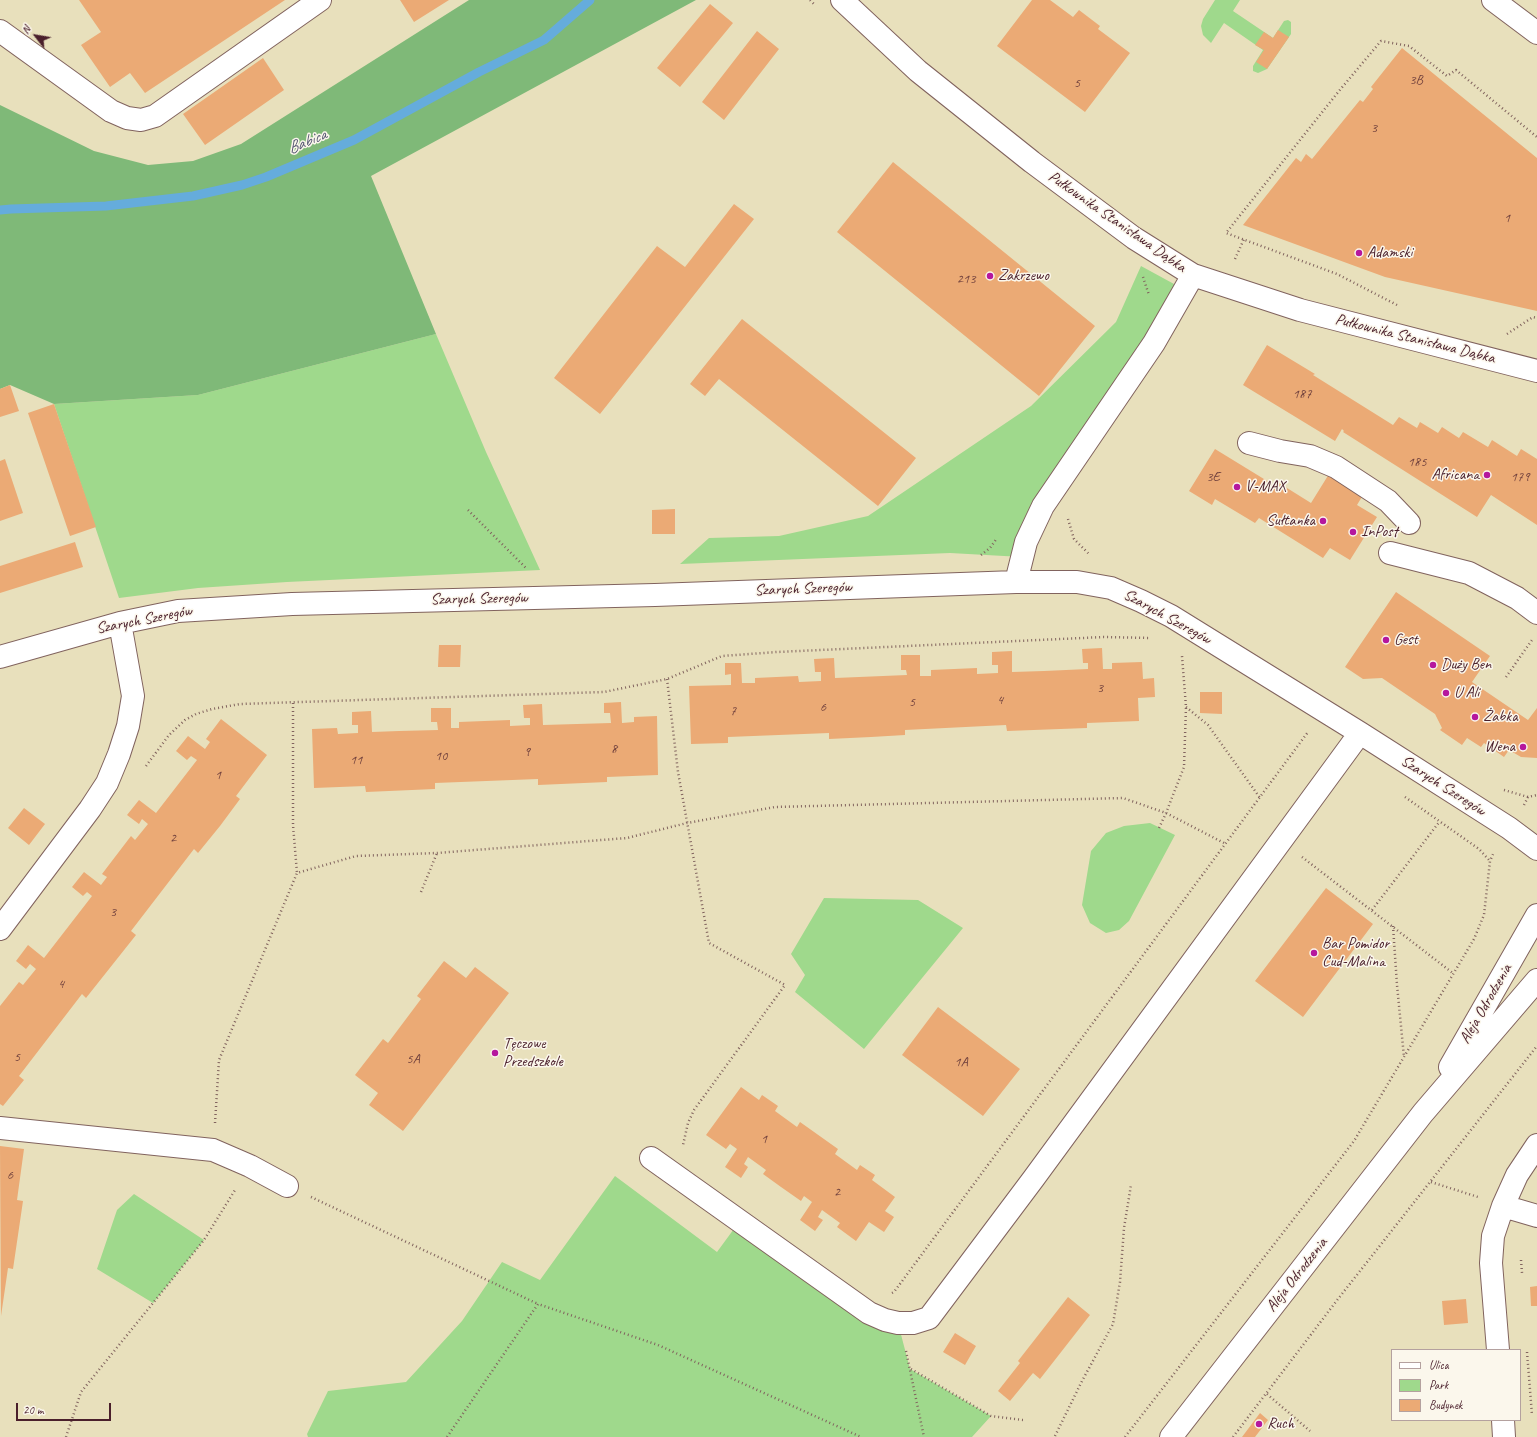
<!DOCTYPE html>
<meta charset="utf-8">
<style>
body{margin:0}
#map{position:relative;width:1537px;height:1437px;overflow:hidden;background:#e8e0bc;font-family:Caveat,sans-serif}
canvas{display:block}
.legend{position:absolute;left:1391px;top:1349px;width:130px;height:72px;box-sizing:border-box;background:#fbf7ec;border:1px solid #b4a19f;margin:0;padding:5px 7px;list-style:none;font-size:12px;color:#4a1f2b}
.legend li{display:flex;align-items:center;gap:8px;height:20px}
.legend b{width:20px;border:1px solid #b4a19f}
.north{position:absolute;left:16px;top:16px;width:40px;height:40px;-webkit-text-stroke:3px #fbf7ec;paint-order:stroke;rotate:301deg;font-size:11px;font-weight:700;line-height:16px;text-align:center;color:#4a1f2b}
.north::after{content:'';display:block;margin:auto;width:14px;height:18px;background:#4a1f2b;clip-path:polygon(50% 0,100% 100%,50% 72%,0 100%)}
.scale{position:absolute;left:16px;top:1403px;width:95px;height:18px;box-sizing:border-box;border:2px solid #4a1f2b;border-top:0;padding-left:5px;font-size:12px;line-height:14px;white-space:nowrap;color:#4a1f2b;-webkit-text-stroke:3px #fbf7ec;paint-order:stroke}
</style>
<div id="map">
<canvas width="1537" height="1437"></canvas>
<ul class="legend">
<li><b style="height:5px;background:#fff"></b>Ulica</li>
<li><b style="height:11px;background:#9fd98c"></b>Park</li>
<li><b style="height:11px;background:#ebaa75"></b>Budynek</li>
</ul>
<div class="north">N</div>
<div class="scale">20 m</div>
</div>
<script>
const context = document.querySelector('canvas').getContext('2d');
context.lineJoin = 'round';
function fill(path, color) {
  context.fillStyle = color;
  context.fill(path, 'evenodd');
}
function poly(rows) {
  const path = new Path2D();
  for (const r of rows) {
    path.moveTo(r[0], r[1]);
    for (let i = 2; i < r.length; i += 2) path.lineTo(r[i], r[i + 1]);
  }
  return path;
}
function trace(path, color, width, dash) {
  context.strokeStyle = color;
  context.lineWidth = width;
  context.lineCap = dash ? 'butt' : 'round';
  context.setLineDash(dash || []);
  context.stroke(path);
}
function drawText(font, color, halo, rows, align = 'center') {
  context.font = font + ' Caveat,sans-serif';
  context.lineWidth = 3;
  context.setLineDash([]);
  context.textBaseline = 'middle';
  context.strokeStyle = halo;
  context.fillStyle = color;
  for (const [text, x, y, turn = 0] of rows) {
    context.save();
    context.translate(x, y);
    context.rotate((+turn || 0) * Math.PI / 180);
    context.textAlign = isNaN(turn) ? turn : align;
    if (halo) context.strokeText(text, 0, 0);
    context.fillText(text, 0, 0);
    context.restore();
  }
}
fill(poly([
 [1215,0,1240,0,1233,11,1273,38,1284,21,1288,20,1291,22,1291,34,1267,69,1258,73,1253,71,1253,66,1263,50,1224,23,1211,43,1203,35,1201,26,1203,19],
 [1141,266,1185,290,1022,557,950,553,680,564,709,538,779,536,868,516,1031,406,1116,322],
 [436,334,486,452,540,570,287,582,198,588,119,598,54,404,198,395],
 [1150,823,1175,835,1129,921,1119,930,1106,933,1090,923,1082,905,1091,851,1106,833,1124,826],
 [824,898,918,900,963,928,864,1049,795,992,805,975,791,954],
 [615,1176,717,1252,739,1222,898,1323,910,1369,991,1416,972,1437,308,1437,307,1434,328,1391,406,1382,462,1321,502,1262,540,1280],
 [134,1194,204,1240,153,1303,97,1269,117,1210]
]), '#9fd98c');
fill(poly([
 [469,0,696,0,371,176,436,334,198,395,54,404,10,385,0,389,0,105,94,151,148,165,193,161,241,144]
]), '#7fb978');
trace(poly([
 [0,210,11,209,106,206,193,196,242,185,266,177,354,140,479,72,544,40,590,0]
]), '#65acdc', 9);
fill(poly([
 [79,0,285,0,145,93,130,73,110,87,81,45,101,32],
 [400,0,449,0,414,22],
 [1032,0,1050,0,1073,17,1079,10,1100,26,1098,29,1130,53,1085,112,997,46],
 [710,4,733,23,680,87,657,68],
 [1278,30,1289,37,1267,69,1256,62,1264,50,1255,45,1264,32,1273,38],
 [757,31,779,49,724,120,702,102],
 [1402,48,1537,158,1537,311,1385,277,1243,225,1296,158,1301,162,1306,154,1312,159,1360,100,1363,102,1373,89,1371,87],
 [263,58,284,90,205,145,183,114],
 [893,162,1095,326,1039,396,837,232],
 [734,204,754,219,600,414,554,378,657,246,685,267],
 [742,319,916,458,878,506,719,379,705,396,690,384],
 [1267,345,1315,374,1313,375,1393,425,1399,417,1417,428,1420,422,1438,433,1442,427,1459,438,1463,432,1488,447,1492,440,1517,456,1521,449,1537,459,1537,525,1491,495,1477,517,1343,432,1344,431,1342,429,1335,441,1243,385],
 [10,385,19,411,0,417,0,389],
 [54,404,96,527,70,536,28,413],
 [1215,449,1277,487,1279,483,1311,503,1329,474,1363,495,1357,505,1377,517,1350,560,1330,548,1323,558,1259,518,1255,523,1215,499,1212,505,1189,491],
 [5,459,23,513,0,521,0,461],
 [675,509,675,534,652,534,652,510],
 [75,542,83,567,0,593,0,566],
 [1396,592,1490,656,1472,682,1528,720,1537,708,1537,758,1521,757,1509,750,1504,757,1484,743,1481,747,1467,738,1462,745,1440,730,1442,728,1435,714,1382,678,1363,679,1345,667],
 [439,645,461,645,460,667,438,667],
 [1102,648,1103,669,1112,669,1112,663,1142,662,1143,679,1154,678,1155,697,1138,698,1139,721,1087,723,1087,728,1007,731,1006,725,905,730,905,735,871,737,829,739,829,733,728,737,728,743,691,744,689,686,731,685,731,674,725,675,725,663,741,663,742,683,755,683,755,678,798,676,799,682,821,681,821,672,815,672,814,659,834,658,835,678,907,675,906,670,901,670,901,655,920,655,920,676,931,676,931,670,977,668,977,674,998,673,998,665,992,665,992,652,1012,651,1012,672,1044,671,1088,669,1088,663,1083,663,1082,649],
 [1200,692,1222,692,1222,714,1200,713],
 [621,702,622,723,634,722,634,717,657,716,658,775,607,777,607,782,538,785,538,779,435,783,435,789,366,792,365,786,314,788,312,729,337,728,338,734,358,733,358,725,352,725,352,712,371,711,372,732,399,731,438,730,437,722,431,722,431,708,451,708,451,728,459,728,459,722,510,720,510,726,530,725,530,718,524,718,523,705,542,704,543,725,611,723,610,713,604,713,604,703],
 [221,719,267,755,236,796,240,799,220,826,198,853,194,849,131,931,136,935,86,998,82,994,19,1076,24,1080,3,1106,0,1104,0,1006,19,982,23,985,36,969,30,964,26,969,16,961,28,945,44,958,92,896,87,892,83,896,72,887,84,872,101,885,107,877,102,874,131,836,135,840,148,824,142,819,139,824,127,815,139,800,156,813,197,760,191,756,187,760,176,751,188,736,205,749,210,742,206,739],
 [24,808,45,824,29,845,8,828],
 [1326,888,1373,924,1303,1017,1255,981],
 [444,961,466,978,475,967,509,993,403,1131,369,1105,378,1093,355,1075,383,1039,388,1043,421,999,417,996],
 [938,1007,1020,1069,983,1116,902,1055],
 [741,1087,759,1100,762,1095,778,1106,775,1111,797,1127,800,1122,838,1149,835,1154,857,1170,860,1165,875,1175,872,1180,895,1197,885,1211,894,1217,884,1232,869,1222,856,1241,837,1227,840,1223,822,1210,818,1217,823,1220,815,1231,800,1220,812,1202,804,1196,801,1201,781,1187,763,1174,766,1170,748,1157,744,1164,748,1167,741,1178,725,1167,737,1149,730,1144,726,1149,706,1135],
 [0,1146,24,1149,17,1200,23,1201,13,1269,8,1268,1,1316],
 [1537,1286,1537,1306,1531,1306,1530,1287],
 [1068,1297,1090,1315,1040,1379,1033,1373,1010,1401,998,1391,1020,1363,1018,1361],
 [1466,1299,1468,1323,1444,1325,1442,1301],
 [955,1333,976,1346,965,1365,943,1352],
 [1260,1413,1268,1420,1255,1437,1242,1437]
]), '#ebaa75');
const minor = poly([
 [842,0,918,71,1032,162,1134,238,1193,275,1300,310,1537,371],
 [1493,0,1537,33],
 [0,31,111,111,127,118,141,120,155,116,320,0],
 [1249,443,1280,451,1310,456,1336,467,1388,501,1409,523],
 [1390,553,1469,573,1517,598,1537,613],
 [1016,582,1026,542,1043,506,1154,343,1193,275],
 [0,657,120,623,178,611,292,604,655,595,1016,582,1077,582,1111,588,1141,601,1171,616,1360,733,1509,828,1537,849],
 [0,929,90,809,107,783,119,754,128,726,133,696,120,623],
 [1450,1067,1537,915],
 [0,1128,213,1150,250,1166,287,1186],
 [651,1158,869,1313,885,1320,898,1323,913,1323,929,1318,1034,1178,1360,733],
 [1503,1206,1537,1216],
 [1498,1350,1491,1263,1493,1236,1503,1206,1517,1175,1537,1145],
 [1503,1420,1504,1437],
 [1171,1437,1423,1113,1537,980]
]);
trace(minor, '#81635e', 24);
trace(poly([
 [810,0,815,5],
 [1235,259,1244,239],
 [1143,277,1149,295],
 [1397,305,1337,274,1226,233,1339,91,1381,41,1409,46,1447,76,1456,70,1537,137],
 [1507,334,1533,317,1537,318],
 [468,510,527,569],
 [1068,519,1074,539,1090,555],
 [981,555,990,548,997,538],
 [1506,677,1532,640],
 [667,679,678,772,709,943,785,985,694,1110,688,1123,683,1145],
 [293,703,293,825,297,873],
 [1186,707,1208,725,1260,798],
 [146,766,169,735,185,720,196,714,212,709,240,704,604,692,667,679,722,656,777,652,1104,637,1150,638],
 [1504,790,1528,797],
 [1405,797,1479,849,1490,861],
 [1524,805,1528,797,1537,795],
 [1159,828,1166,813,1184,767,1186,707,1182,656],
 [1302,857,1454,974],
 [421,892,437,853],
 [1372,910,1440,821],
 [1393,926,1397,985,1404,1057],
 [215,1123,219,1060,297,873,356,856,437,853,627,838,687,823,775,807,1123,798,1166,813,1226,844],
 [1431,1182,1478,1197],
 [311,1197,538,1304],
 [1521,1260,1522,1273],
 [892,1293,894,1292,1308,732],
 [906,1351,924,1437],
 [1527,1352,1532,1415],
 [911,1369,991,1416,1023,1420],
 [1267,1394,1310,1431],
 [1055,1436,1082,1381,1113,1324,1120,1282,1124,1228,1131,1185],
 [66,1437,81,1392,204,1240,235,1190],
 [447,1437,538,1304,658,1345,861,1437],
 [1125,1437,1354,1141,1474,939,1484,915,1490,861,1494,852],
 [1233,1437,1338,1299,1537,1046]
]), '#81635e', 2.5, [1, 3]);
trace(minor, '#fff', 22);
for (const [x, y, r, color] of [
 [1359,253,4,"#b5179e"],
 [990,276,4,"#b5179e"],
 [1487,475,4,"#b5179e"],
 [1237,487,4,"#b5179e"],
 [1323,521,4,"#b5179e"],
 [1353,532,4,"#b5179e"],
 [1386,640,4,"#b5179e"],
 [1433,665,4,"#b5179e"],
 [1446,693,4,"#b5179e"],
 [1475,717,4,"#b5179e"],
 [1523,747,4,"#b5179e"],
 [1314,953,4,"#b5179e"],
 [495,1053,4,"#b5179e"],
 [1259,1424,4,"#b5179e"]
]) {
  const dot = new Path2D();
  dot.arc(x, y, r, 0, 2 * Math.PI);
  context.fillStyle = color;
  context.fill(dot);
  trace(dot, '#fbf7ec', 1.5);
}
drawText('14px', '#72423e', null, [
 ["3B",1416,80],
 ["5",1077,83],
 ["3",1374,128],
 ["1",1507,218],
 ["213",966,279],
 ["187",1302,394],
 ["185",1417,462],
 ["3E",1213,477],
 ["179",1520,477],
 ["3",1100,688],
 ["4",1000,700],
 ["5",912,702],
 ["6",823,707],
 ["7",733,711],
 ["8",614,749],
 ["9",527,752],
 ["10",441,756],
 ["11",356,760],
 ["1",218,775],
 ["2",173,838],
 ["3",113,912],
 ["4",61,984],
 ["5",17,1057],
 ["5A",413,1059],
 ["1A",961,1062],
 ["1",764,1139],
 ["6",10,1175],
 ["2",837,1192]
]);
drawText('16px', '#4a1f2b', '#fbf7ec', [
 ["Pułkownika Stanisława Dąbka",1117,222,35],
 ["Pułkownika Stanisława Dąbka",1415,339,14],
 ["Szarych Szeregów",803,589,-2],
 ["Szarych Szeregów",479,599,-1],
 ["Szarych Szeregów",1167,617,29],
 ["Szarych Szeregów",144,620,-11],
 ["Szarych Szeregów",1443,786,33],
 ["Aleja Odrodzenia",1486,1004,-60],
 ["Aleja Odrodzenia",1297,1275,-52]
]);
drawText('16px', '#4a1f2b', '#fbf7ec', [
 ["Adamski",1367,253],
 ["Zakrzewo",998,276],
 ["Africana",1479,475,"right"],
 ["V-MAX",1245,487],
 ["Sułtanka",1315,521,"right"],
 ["InPost",1361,532],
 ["Gest",1394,640],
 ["Duży Ben",1441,665],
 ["U Ali",1454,693],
 ["Żabka",1483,717],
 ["Wena",1515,747,"right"],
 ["Bar Pomidor",1322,944],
 ["Cud-Malina",1322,962],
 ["Tęczowe",503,1044],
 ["Przedszkole",503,1062],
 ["Ruch",1267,1424]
], 'left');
drawText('italic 17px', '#555772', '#fbf7ec', [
 ["Babica",307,142,-23]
]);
</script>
